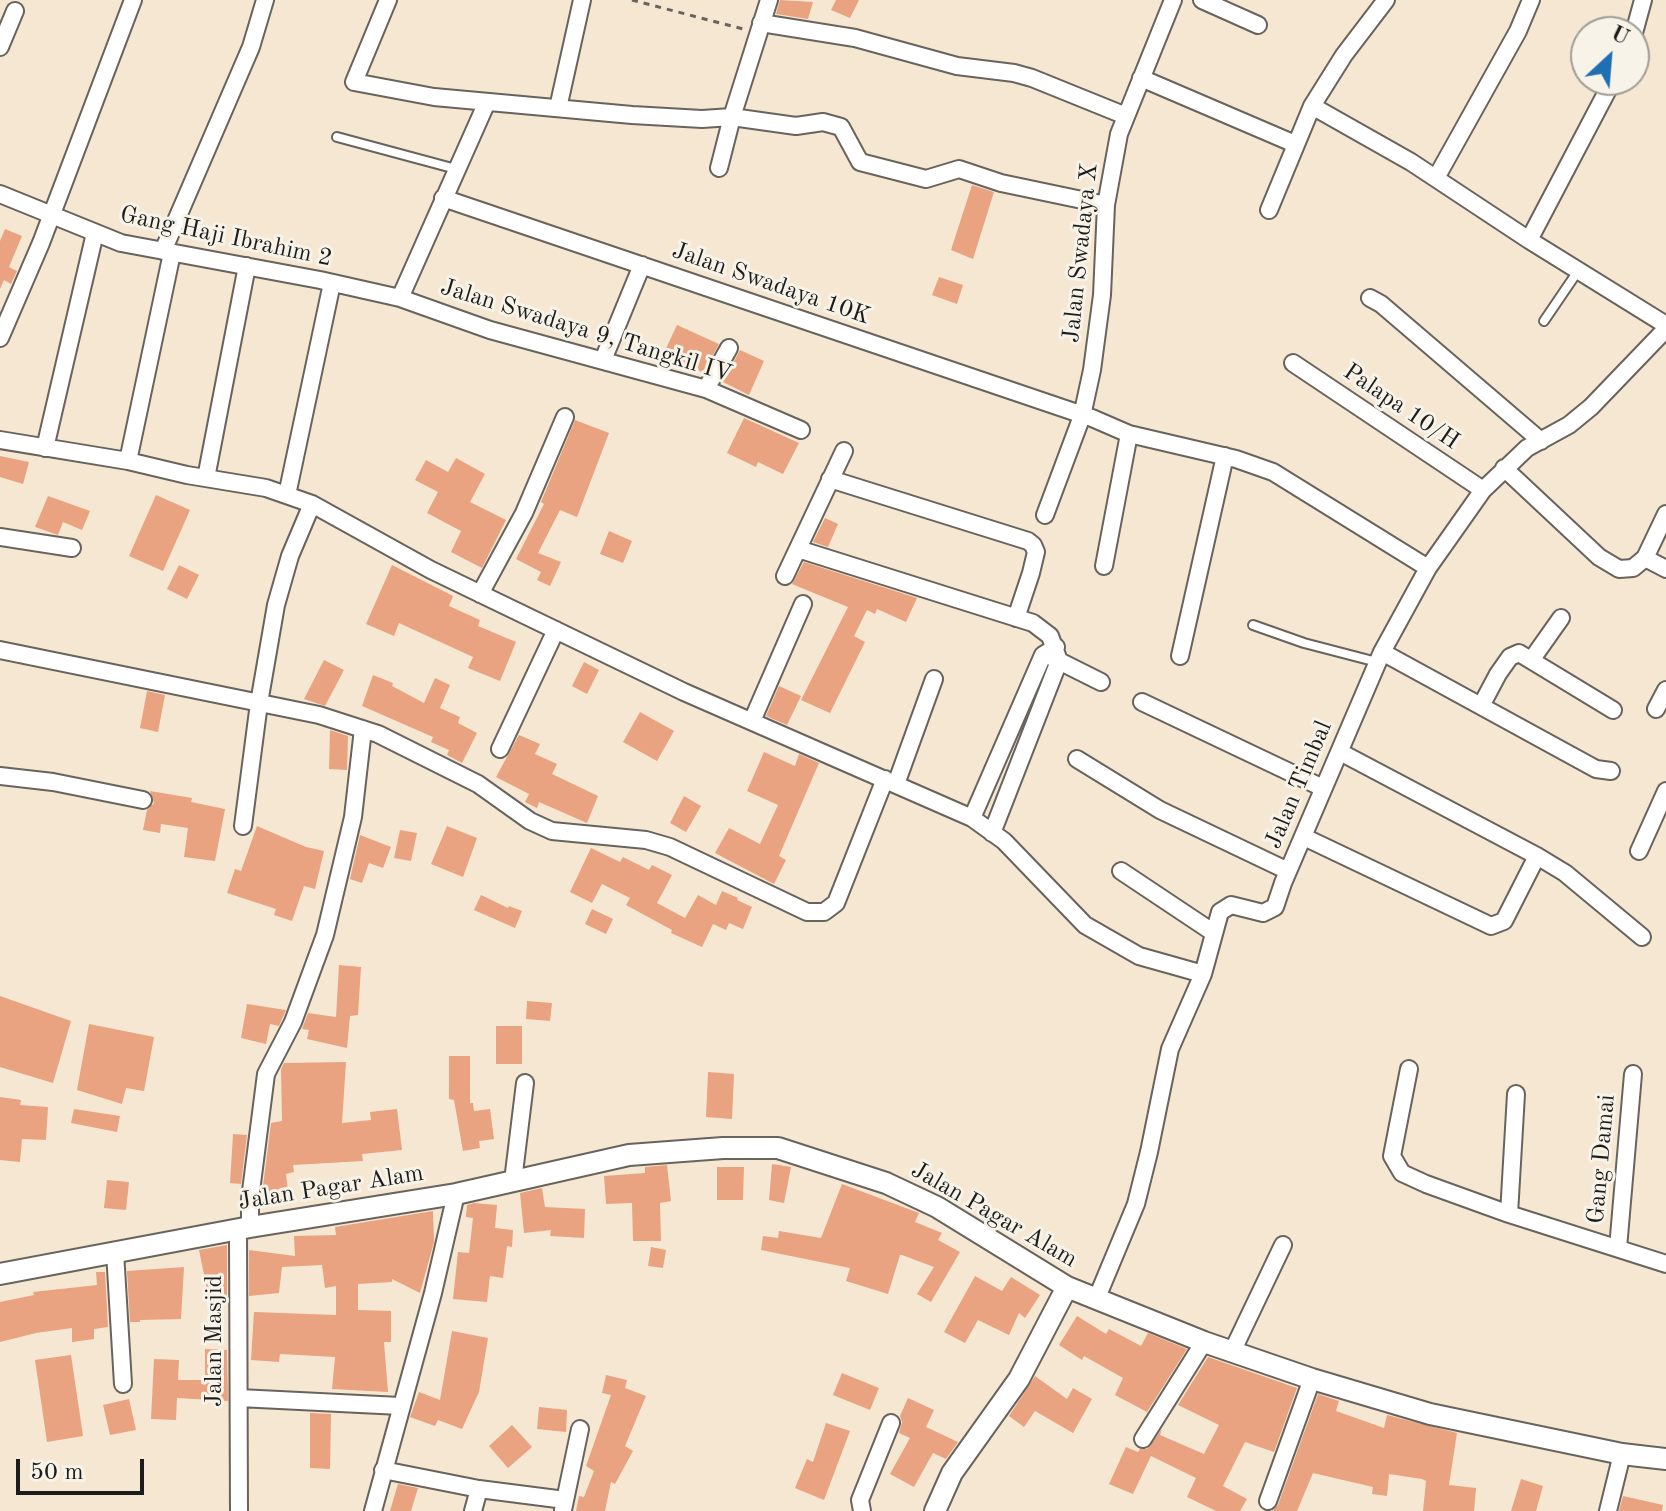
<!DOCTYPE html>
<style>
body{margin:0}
#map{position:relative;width:1666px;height:1511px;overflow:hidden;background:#f5e7d2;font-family:"Old Standard TT",serif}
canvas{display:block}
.north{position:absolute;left:1570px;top:16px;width:80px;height:80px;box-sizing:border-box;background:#f7f3e8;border:2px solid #9f9d96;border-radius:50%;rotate:26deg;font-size:22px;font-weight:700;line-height:32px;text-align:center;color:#1c1c1c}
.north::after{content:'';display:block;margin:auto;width:28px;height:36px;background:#1f6fb2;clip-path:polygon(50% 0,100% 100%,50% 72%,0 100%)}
.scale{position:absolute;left:16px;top:1459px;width:128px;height:36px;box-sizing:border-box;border:4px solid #1c1c1c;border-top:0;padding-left:10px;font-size:24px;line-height:28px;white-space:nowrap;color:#1c1c1c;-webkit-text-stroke:6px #f7f3e8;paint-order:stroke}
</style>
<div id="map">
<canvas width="1666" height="1511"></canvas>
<div class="north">U</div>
<div class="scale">50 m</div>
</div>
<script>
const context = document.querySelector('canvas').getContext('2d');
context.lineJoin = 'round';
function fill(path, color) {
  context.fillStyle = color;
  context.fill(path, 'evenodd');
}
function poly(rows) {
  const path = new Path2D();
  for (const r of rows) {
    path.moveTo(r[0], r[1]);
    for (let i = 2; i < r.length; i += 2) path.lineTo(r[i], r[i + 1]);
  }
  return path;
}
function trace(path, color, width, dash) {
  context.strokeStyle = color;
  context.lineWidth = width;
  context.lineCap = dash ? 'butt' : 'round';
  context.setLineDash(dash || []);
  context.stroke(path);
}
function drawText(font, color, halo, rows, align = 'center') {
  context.font = font + ' "Old Standard TT",serif';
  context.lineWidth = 6;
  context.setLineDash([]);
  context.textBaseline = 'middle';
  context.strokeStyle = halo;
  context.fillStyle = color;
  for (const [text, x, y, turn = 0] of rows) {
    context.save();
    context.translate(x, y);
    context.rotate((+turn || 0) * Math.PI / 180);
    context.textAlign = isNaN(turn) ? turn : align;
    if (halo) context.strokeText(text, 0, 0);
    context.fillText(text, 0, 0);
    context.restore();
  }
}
fill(poly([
 [780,0,813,2,808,19,776,14],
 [836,0,859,0,850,18,831,10],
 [972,185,994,192,973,259,951,250],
 [5,229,22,236,9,267,17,271,11,284,4,280,0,289,0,241],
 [939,277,963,285,957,304,932,295],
 [677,325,719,344,703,373,698,370,696,373,662,357],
 [740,350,764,361,749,395,723,382],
 [744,418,799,443,783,474,758,462,756,467,727,453],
 [575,420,609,433,577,517,560,510,538,553,561,562,550,586,537,580,541,572,516,559,544,504,541,502],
 [0,456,29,462,23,484,0,477],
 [456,458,485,474,470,502,506,520,482,568,451,552,461,531,427,513,438,492,415,480,426,460,448,472],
 [156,495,190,510,163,571,129,556],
 [48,496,90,511,82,530,63,522,58,535,35,527],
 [825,518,838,524,828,547,813,542],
 [609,531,632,541,623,563,600,554],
 [804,562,917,598,906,622,877,609,875,614,867,610,854,636,865,642,830,713,801,700,848,607,792,584],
 [179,565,199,575,187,599,167,589],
 [392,565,453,596,449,606,480,620,478,626,516,642,500,681,468,668,473,657,399,623,394,636,366,624],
 [324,660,344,670,325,706,304,699],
 [584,662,599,670,587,694,572,686],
 [373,675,393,683,392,686,424,703,435,678,450,685,440,708,460,717,458,723,477,733,462,763,447,755,449,750,431,742,433,737,362,706],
 [779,686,801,696,787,725,766,716],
 [147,691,165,695,158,732,140,728],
 [640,712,674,731,657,761,623,742],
 [330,730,348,736,347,770,329,769],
 [519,735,540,744,535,754,557,764,552,774,598,796,587,823,539,802,537,808,525,802,529,794,496,777],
 [764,752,795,766,799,754,819,763,779,856,786,860,774,884,715,853,729,828,760,844,778,805,747,791],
 [150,791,192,798,191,802,225,809,215,861,184,857,188,828,161,824,160,833,143,830,147,810,154,803],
 [684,796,701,806,686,832,670,823],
 [257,826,306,847,324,851,315,889,304,886,292,921,274,915,276,909,227,893,235,869,241,871],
 [447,826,477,838,463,877,431,864],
 [400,830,417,833,411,861,394,858],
 [360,835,391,847,383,868,369,863,362,883,350,879],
 [591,848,620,862,623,857,649,870,652,865,672,875,657,903,685,918,698,895,716,905,722,891,738,898,737,900,752,907,743,929,729,923,726,930,713,924,702,947,671,933,672,930,626,905,630,898,602,884,592,903,570,892],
 [481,895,508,908,509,906,522,911,515,928,474,910],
 [592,909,613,919,606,934,585,924],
 [339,965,361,967,358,1015,350,1016,347,1048,307,1039,309,1030,302,1029,308,1013,336,1017],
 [0,996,71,1021,53,1083,0,1067],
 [527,1001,552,1003,550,1021,526,1019],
 [247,1004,286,1010,279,1026,270,1024,266,1044,241,1038],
 [89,1024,154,1037,144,1091,126,1088,122,1104,77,1090],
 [496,1026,522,1026,522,1064,496,1064],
 [449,1056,470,1056,470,1103,473,1103,474,1111,490,1109,494,1139,479,1141,480,1148,463,1151,454,1100,449,1099],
 [346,1062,342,1123,371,1120,370,1112,397,1109,402,1150,362,1154,363,1161,293,1165,294,1172,286,1174,289,1199,261,1202,271,1123,282,1121,281,1069,284,1063],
 [708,1072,734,1074,732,1119,706,1117],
 [0,1097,21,1100,20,1105,48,1107,46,1140,22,1139,20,1162,0,1160],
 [74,1109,120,1116,117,1132,71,1123],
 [233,1134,247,1135,241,1184,230,1183],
 [772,1164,791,1167,784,1203,769,1200],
 [667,1165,671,1201,660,1203,661,1241,633,1241,632,1203,606,1204,604,1176,645,1173,645,1167],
 [717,1167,744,1167,743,1200,717,1200],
 [107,1180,129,1182,126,1210,104,1208],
 [842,1184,919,1213,915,1222,942,1233,938,1240,960,1252,931,1302,917,1294,934,1267,902,1255,900,1255,888,1294,846,1281,850,1268,761,1250,763,1236,778,1238,779,1231,821,1238],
 [542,1188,545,1207,585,1209,584,1238,550,1236,551,1230,524,1233,520,1193],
 [474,1203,497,1205,495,1228,513,1230,512,1247,507,1246,503,1278,490,1276,487,1302,453,1299,458,1252,469,1253,473,1218,466,1217,467,1205],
 [433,1211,434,1242,420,1293,392,1279,392,1282,358,1284,358,1310,391,1311,391,1342,384,1342,388,1392,332,1389,335,1357,280,1354,279,1362,251,1360,254,1312,336,1315,336,1286,325,1288,322,1265,282,1267,279,1293,249,1296,249,1250,295,1256,294,1236,336,1235,335,1227],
 [227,1245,227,1301,210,1304,199,1250],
 [651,1247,666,1250,663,1268,648,1266],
 [184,1267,181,1319,140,1320,140,1322,130,1322,127,1271],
 [96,1272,105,1272,108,1327,94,1329,94,1339,72,1342,72,1328,36,1333,0,1342,0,1302,34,1295,33,1292,97,1285],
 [975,1276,1002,1291,1011,1277,1040,1295,1025,1318,1019,1313,1009,1335,978,1320,965,1343,944,1332],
 [1077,1316,1106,1334,1109,1329,1141,1346,1148,1333,1187,1349,1147,1412,1115,1395,1123,1378,1084,1356,1082,1360,1059,1345],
 [452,1331,488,1338,479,1392,462,1429,438,1420,435,1426,410,1417,419,1392,440,1400],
 [205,1349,227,1350,228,1401,177,1398,176,1420,151,1419,154,1359,179,1360,178,1380,205,1380],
 [71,1355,83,1436,47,1442,35,1360],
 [1208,1357,1297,1388,1274,1452,1245,1442,1223,1486,1247,1499,1240,1511,1216,1511,1187,1497,1196,1478,1151,1456,1133,1494,1109,1484,1126,1447,1138,1452,1140,1449,1147,1449,1162,1429,1160,1435,1204,1454,1219,1425,1178,1405],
 [842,1373,879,1388,870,1410,833,1395],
 [606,1375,627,1380,625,1388,646,1396,625,1446,633,1451,615,1484,611,1482,605,1511,576,1511,579,1496,584,1497,594,1471,586,1466,611,1395,602,1393],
 [1035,1376,1067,1399,1073,1388,1092,1399,1073,1433,1035,1411,1024,1427,1009,1416],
 [1318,1394,1339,1401,1336,1411,1384,1428,1387,1415,1457,1433,1449,1485,1476,1488,1474,1511,1423,1511,1426,1481,1422,1479,1389,1474,1387,1496,1372,1494,1373,1487,1313,1473,1297,1511,1272,1511,1278,1505],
 [908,1398,934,1410,926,1427,958,1442,946,1459,933,1453,914,1487,890,1474,910,1438,899,1433,902,1422,900,1416],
 [129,1399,136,1430,110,1435,103,1405],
 [539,1407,567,1410,566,1432,537,1429],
 [310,1413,331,1414,330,1469,310,1468],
 [826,1423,850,1431,824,1500,795,1488,807,1459,813,1462],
 [512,1425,532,1447,508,1468,489,1446],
 [1521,1479,1543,1486,1536,1511,1511,1511],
 [398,1484,418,1488,411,1511,390,1511],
 [1623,1496,1663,1505,1662,1511,1619,1511]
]), '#e9a381');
const service = poly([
 [337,137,456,169],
 [1544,321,1578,271],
 [1253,625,1304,643,1377,662]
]);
const minor = poly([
 [388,0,354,82,434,97,632,115,702,119,732,117,796,126,823,122,841,127,860,162,926,179,959,169,1001,183,1106,205],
 [1202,0,1258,25],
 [761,23,855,38,957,66,1014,73,1032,78,1126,116],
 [1634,33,1643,0],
 [0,47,15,11],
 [1141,78,1295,144],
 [1312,106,1411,162,1529,240,1666,325],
 [558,108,582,0],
 [719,168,732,117,769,0],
 [1436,178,1518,31,1531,0],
 [0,194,121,243,320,280,400,298,490,330,706,389,801,430],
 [443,198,1092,418,1129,434,1236,459,1273,472,1428,568],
 [1269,210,1312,106,1344,55,1386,0],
 [1529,240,1613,80],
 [163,251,251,47,265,0],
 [400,298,487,102],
 [1370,298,1381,304,1541,441],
 [0,338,41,243,133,0],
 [603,360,642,265],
 [1293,363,1483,490],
 [706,389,729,348],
 [0,440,128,461,187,475,266,488,312,504,431,570,684,692,972,818,1004,841,1085,925,1139,956,1203,974],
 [45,448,95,233],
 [128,461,172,253],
 [1504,468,1599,557,1619,569,1633,568,1645,558,1666,514],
 [206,478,247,266],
 [830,479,1028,541,1033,545,1036,552,1031,573,1016,618],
 [287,495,332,283],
 [1045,515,1082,416,1092,370,1102,295,1106,205,1119,134,1173,0],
 [0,537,72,548],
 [798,549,1033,623,1050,636,1059,661,992,833],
 [1645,558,1666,569],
 [1104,566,1129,434],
 [785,576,844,451],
 [480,594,524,513,565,417],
 [0,650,319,715,378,734,478,784,530,821,552,831,646,840,670,847,807,912,824,912,836,903,885,779],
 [1382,652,1596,769,1611,771],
 [1180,656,1225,456],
 [1053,658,1101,682],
 [1532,659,1561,618],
 [1142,702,1323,788],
 [1481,706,1498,674,1510,657,1519,653,1613,710],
 [1656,709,1666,690],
 [752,721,803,604],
 [500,749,556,630],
 [1340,752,1537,856,1565,873,1642,937],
 [1077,759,1160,810,1288,871],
 [0,776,53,782,143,800],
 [896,784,934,679],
 [972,818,1043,655,1056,647],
 [243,826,259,703,276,605,290,556,312,504],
 [1304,837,1491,926,1504,921,1537,856],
 [1639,851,1666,791],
 [1121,871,1214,933],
 [1409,1069,1392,1156,1402,1173,1426,1184,1509,1214,1666,1264],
 [513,1181,525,1083],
 [1509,1214,1516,1094],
 [250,1227,250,1199,266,1074,293,1022,325,935,353,817,363,729],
 [238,1229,239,1511],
 [1618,1248,1633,1074],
 [115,1252,123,1384],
 [1096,1300,1136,1204,1149,1152,1170,1049,1203,974,1220,912,1231,905,1263,913,1275,907,1283,883,1382,652,1428,568,1483,490,1527,448,1569,425,1591,407,1666,329],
 [1232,1352,1283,1245],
 [239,1398,400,1406],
 [1143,1439,1204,1342],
 [383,1470,479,1489,565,1500],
 [1268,1501,1312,1379],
 [563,1510,580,1429],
 [373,1511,433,1293,456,1194],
 [473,1511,479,1489],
 [862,1511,860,1500,891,1423],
 [1608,1511,1622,1454]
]);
const tertiary = poly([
 [0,1274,250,1227,456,1194,629,1155,723,1148,778,1148,886,1183,937,1207,1067,1287,1204,1342,1312,1379,1430,1414,1622,1454,1666,1459],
 [935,1511,952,1473,1019,1379,1067,1287]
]);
trace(service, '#68635c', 12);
trace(minor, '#68635c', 20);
trace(tertiary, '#68635c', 24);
trace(poly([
 [632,0,743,29]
]), '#68635c', 3, [6, 6]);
trace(service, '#fff', 8);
trace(minor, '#fff', 16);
trace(tertiary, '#fff', 20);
drawText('24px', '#1c1c1c', '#f7f3e8', [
 ["Gang Haji Ibrahim 2",226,237,12],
 ["Jalan Swadaya X",1081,253,-84],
 ["Jalan Swadaya 10K",771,284,19],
 ["Jalan Swadaya 9, Tangkil IV",586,331,17],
 ["Palapa 10/H",1401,407,34],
 ["Jalan Timbal",1299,785,-67],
 ["Gang Damai",1602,1159,-85],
 ["Jalan Pagar Alam",331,1188,-9],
 ["Jalan Pagar Alam",994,1215,30],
 ["Jalan Masjid",215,1341,-90]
]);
</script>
